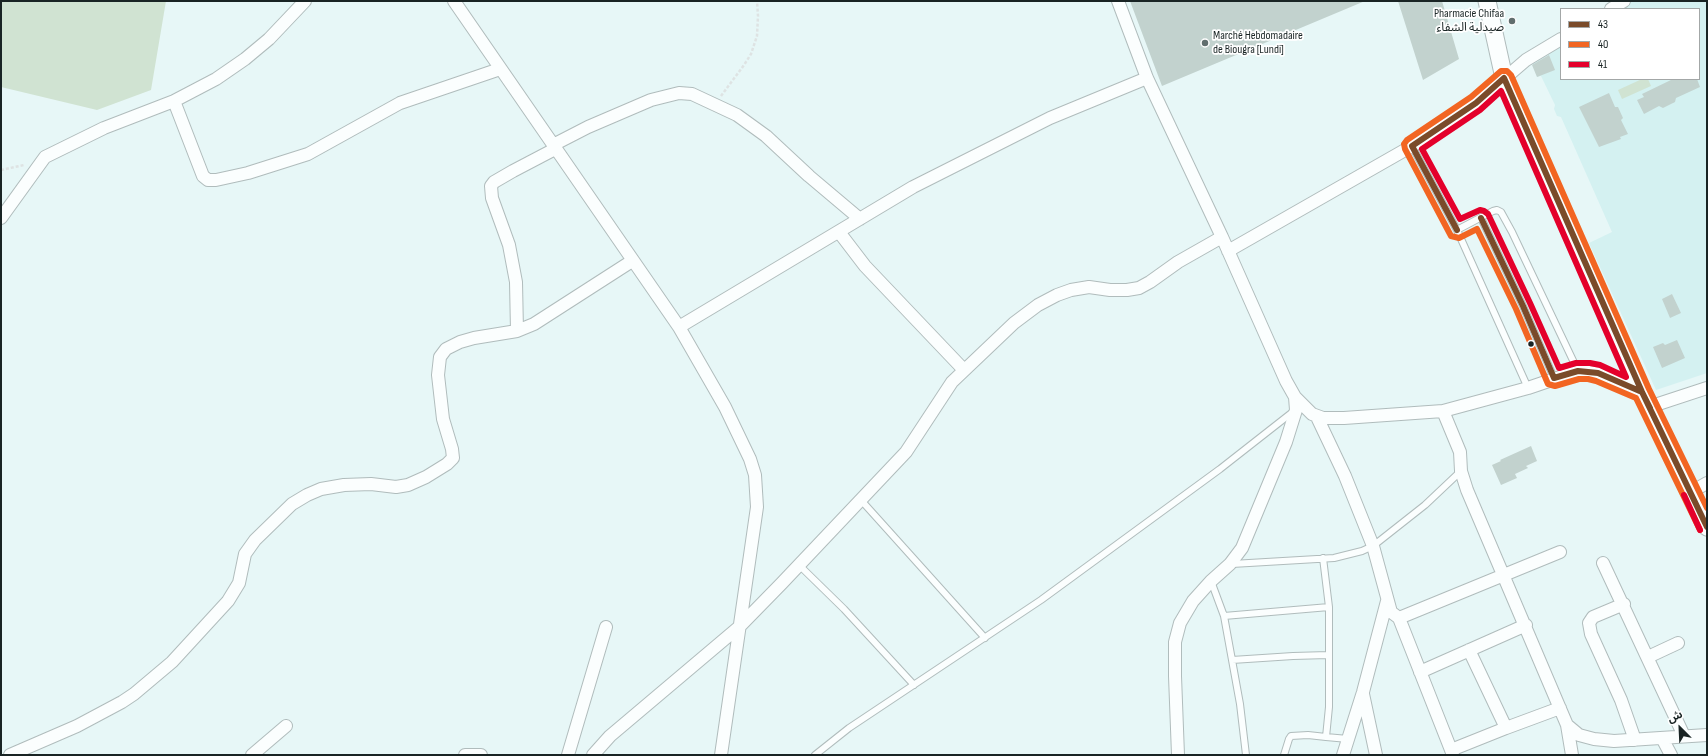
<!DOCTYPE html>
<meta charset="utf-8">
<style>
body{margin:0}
#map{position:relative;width:1708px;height:756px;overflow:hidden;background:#e7f7f7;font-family:"Sofia Sans Condensed","Noto Sans Arabic",sans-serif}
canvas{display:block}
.frame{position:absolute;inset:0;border:2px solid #192424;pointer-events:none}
.legend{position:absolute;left:1560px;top:8px;width:140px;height:72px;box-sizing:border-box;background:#fff;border:1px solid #a3a7a7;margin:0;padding:5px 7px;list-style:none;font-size:12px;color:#192424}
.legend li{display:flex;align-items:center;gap:8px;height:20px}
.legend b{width:20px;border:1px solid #a3a7a7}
.north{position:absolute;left:1660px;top:708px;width:40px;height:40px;-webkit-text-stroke:3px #fff;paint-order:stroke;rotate:336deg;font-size:11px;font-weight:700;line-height:16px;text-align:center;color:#192424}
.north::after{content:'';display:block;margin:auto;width:14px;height:18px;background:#192424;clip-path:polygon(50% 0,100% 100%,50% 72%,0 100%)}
</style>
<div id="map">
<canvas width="1708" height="756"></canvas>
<div class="frame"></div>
<ul class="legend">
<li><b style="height:5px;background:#7a4b2a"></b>43</li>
<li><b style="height:5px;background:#f26522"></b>40</li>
<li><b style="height:5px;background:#e4002b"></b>41</li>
</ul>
<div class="north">ش</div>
</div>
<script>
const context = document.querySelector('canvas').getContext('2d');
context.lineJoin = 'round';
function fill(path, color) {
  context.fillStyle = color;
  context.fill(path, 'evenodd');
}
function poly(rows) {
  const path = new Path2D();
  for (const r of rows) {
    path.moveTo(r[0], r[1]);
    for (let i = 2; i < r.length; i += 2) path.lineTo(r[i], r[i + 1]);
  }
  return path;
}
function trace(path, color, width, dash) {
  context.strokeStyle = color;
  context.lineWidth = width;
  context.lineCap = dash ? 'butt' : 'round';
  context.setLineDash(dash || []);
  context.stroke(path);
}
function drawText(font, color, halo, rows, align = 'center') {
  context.font = font + ' "Sofia Sans Condensed","Noto Sans Arabic",sans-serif';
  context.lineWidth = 3.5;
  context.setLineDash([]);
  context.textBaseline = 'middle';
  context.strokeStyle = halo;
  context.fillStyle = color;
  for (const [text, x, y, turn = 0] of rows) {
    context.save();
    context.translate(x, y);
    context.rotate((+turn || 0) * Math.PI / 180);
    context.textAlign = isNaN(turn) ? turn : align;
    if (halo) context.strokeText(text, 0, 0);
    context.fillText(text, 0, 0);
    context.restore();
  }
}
fill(poly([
 [1622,1,1707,1,1707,373,1656,390,1589,243,1612,232,1561,117,1557,116,1554,109,1555,105,1541,76,1537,77,1531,60,1561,36,1561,79,1699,79,1699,9,1608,9]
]), '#d4f1f1');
fill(poly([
 [1,1,166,1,151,90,97,110,1,87],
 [1642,79,1648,79,1651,86,1622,99,1618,90]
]), '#d0e3d2');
fill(poly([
 [1130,1,1365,1,1162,86],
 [1398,1,1442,1,1459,59,1423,80],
 [1549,55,1555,70,1537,77,1532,65],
 [1673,79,1697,79,1700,87,1676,98,1675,102,1663,108,1659,106,1644,114,1637,100,1644,97,1642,94],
 [1609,93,1615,107,1618,107,1623,118,1621,120,1628,134,1620,137,1621,139,1599,147,1579,107],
 [1672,294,1681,313,1670,318,1662,299],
 [1677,340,1685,358,1662,368,1653,347,1663,343,1665,345],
 [1531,446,1537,461,1526,466,1528,468,1515,474,1517,478,1501,485,1492,465,1501,461,1500,460]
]), '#c2d2ce');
const lane = poly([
 [1412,146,1457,230,1528,388],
 [1481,218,1523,306,1554,378],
 [1457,230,1493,211,1497,210,1501,212,1512,232,1578,371],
 [860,499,985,638],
 [1323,558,1329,607,1329,707,1326,737,1348,739],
 [1232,564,1334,558,1362,551,1373,546,1425,505,1461,471],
 [799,565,844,609,914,685],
 [1211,581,1224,616,1240,704,1246,755],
 [1224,616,1329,607],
 [1232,660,1293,656,1328,655],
 [815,755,849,728,1041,600,1220,469,1294,411],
 [1284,755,1289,739,1291,736,1308,735,1326,737]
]);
const street = poly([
 [454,1,679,327,725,407,750,459,755,475,757,507,721,755],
 [1118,1,1147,78,1222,237,1286,381,1295,397,1312,414,1323,418,1344,418,1443,411,1528,388,1578,371,1598,373,1642,392],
 [1611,9,1624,1],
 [174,101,203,176,208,180,216,180,248,173,308,154,400,103,500,69],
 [553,145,588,127,651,100,679,93,692,94,737,115,766,136,809,176,860,219],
 [1,218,45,157,104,128,174,101,216,79,245,59,269,39,305,1],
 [839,232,865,266,964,370],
 [1228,251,1412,146,1476,103,1526,60,1561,39],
 [679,327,913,187,1050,118,1147,78],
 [517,331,516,282,509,245,492,198,491,186,494,182,513,171,555,149],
 [1649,407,1707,388],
 [1443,411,1460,452,1461,471,1467,490,1567,725,1572,755],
 [1317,417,1345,476,1373,546,1391,612,1399,618,1453,755],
 [1691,492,1707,483],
 [1603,563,1684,736],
 [1624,604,1593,617,1589,623,1591,634,1621,700,1635,740],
 [1399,618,1560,552],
 [1469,650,1506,728],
 [1648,657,1678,643],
 [1420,672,1526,625],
 [1363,694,1376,755],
 [1567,725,1579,735,1594,739,1614,741,1707,735],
 [1662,738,1671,755],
 [1451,750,1506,728,1560,708],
 [10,755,77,726,122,702,134,694,172,662,228,601,239,583,245,554,255,540,292,504,307,495,321,489,344,485,371,484,396,487,408,485,426,477,447,464,453,458,452,449,443,419,438,375,440,357,446,349,460,342,474,338,517,331,534,324,632,261],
 [252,755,286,726],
 [465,755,481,755],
 [568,755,606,627],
 [593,755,610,736,739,627,782,583,906,452,952,382,1014,323,1038,305,1057,295,1071,290,1089,287,1110,290,1127,290,1139,288,1150,282,1178,262,1222,237],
 [1178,755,1175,676,1175,642,1180,623,1193,601,1211,581,1230,564,1242,548,1286,442,1296,410,1295,397],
 [1343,755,1363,692,1387,601]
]);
const secondary = poly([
 [1487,1,1504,78,1642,392,1691,492,1707,527]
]);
trace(lane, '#b0bcbc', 8);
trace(street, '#b0bcbc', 14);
trace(secondary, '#b0bcbc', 19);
trace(poly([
 [721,96,744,65,751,54,757,36,758,16,757,1],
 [1,170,24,165]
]), '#dee3e3', 2.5, [3, 2]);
trace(lane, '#fbfefe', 6);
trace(street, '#fbfefe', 12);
trace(secondary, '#fbfefe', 17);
trace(poly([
 [1481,218,1523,306,1554,378,1578,371,1598,373,1642,392,1650,408],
 [1457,230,1412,146,1476,103,1504,78,1642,392,1707,527]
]), '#7a4b2a', 6);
trace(poly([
 [1700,530,1636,398,1596,381,1588,379,1579,379,1555,386,1548,384,1516,309,1477,229,1459,238,1451,236,1405,149,1404,144,1407,140,1471,97,1501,71,1507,71,1511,75,1649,389,1707,508]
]), '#f26522', 6);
trace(poly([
 [1501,91,1626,377,1600,365,1590,363,1576,363,1559,368,1530,303,1488,214,1484,211,1480,210,1460,219,1422,149,1480,110,1501,91],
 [1684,495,1700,530]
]), '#e4002b', 6);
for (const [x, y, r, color] of [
 [1512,21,4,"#616e6e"],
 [1205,43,4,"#616e6e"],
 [1531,344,3.5,"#192424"]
]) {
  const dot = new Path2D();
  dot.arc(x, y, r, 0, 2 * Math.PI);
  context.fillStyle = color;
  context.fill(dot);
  trace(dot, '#fff', 1.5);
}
drawText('12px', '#192424', '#fff', [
 ["Pharmacie Chifaa",1504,14],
 ["صيدلية الشفاء",1504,28],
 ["Marché Hebdomadaire",1213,36,"left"],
 ["de Biougra [Lundi]",1213,50,"left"]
], 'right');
</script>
